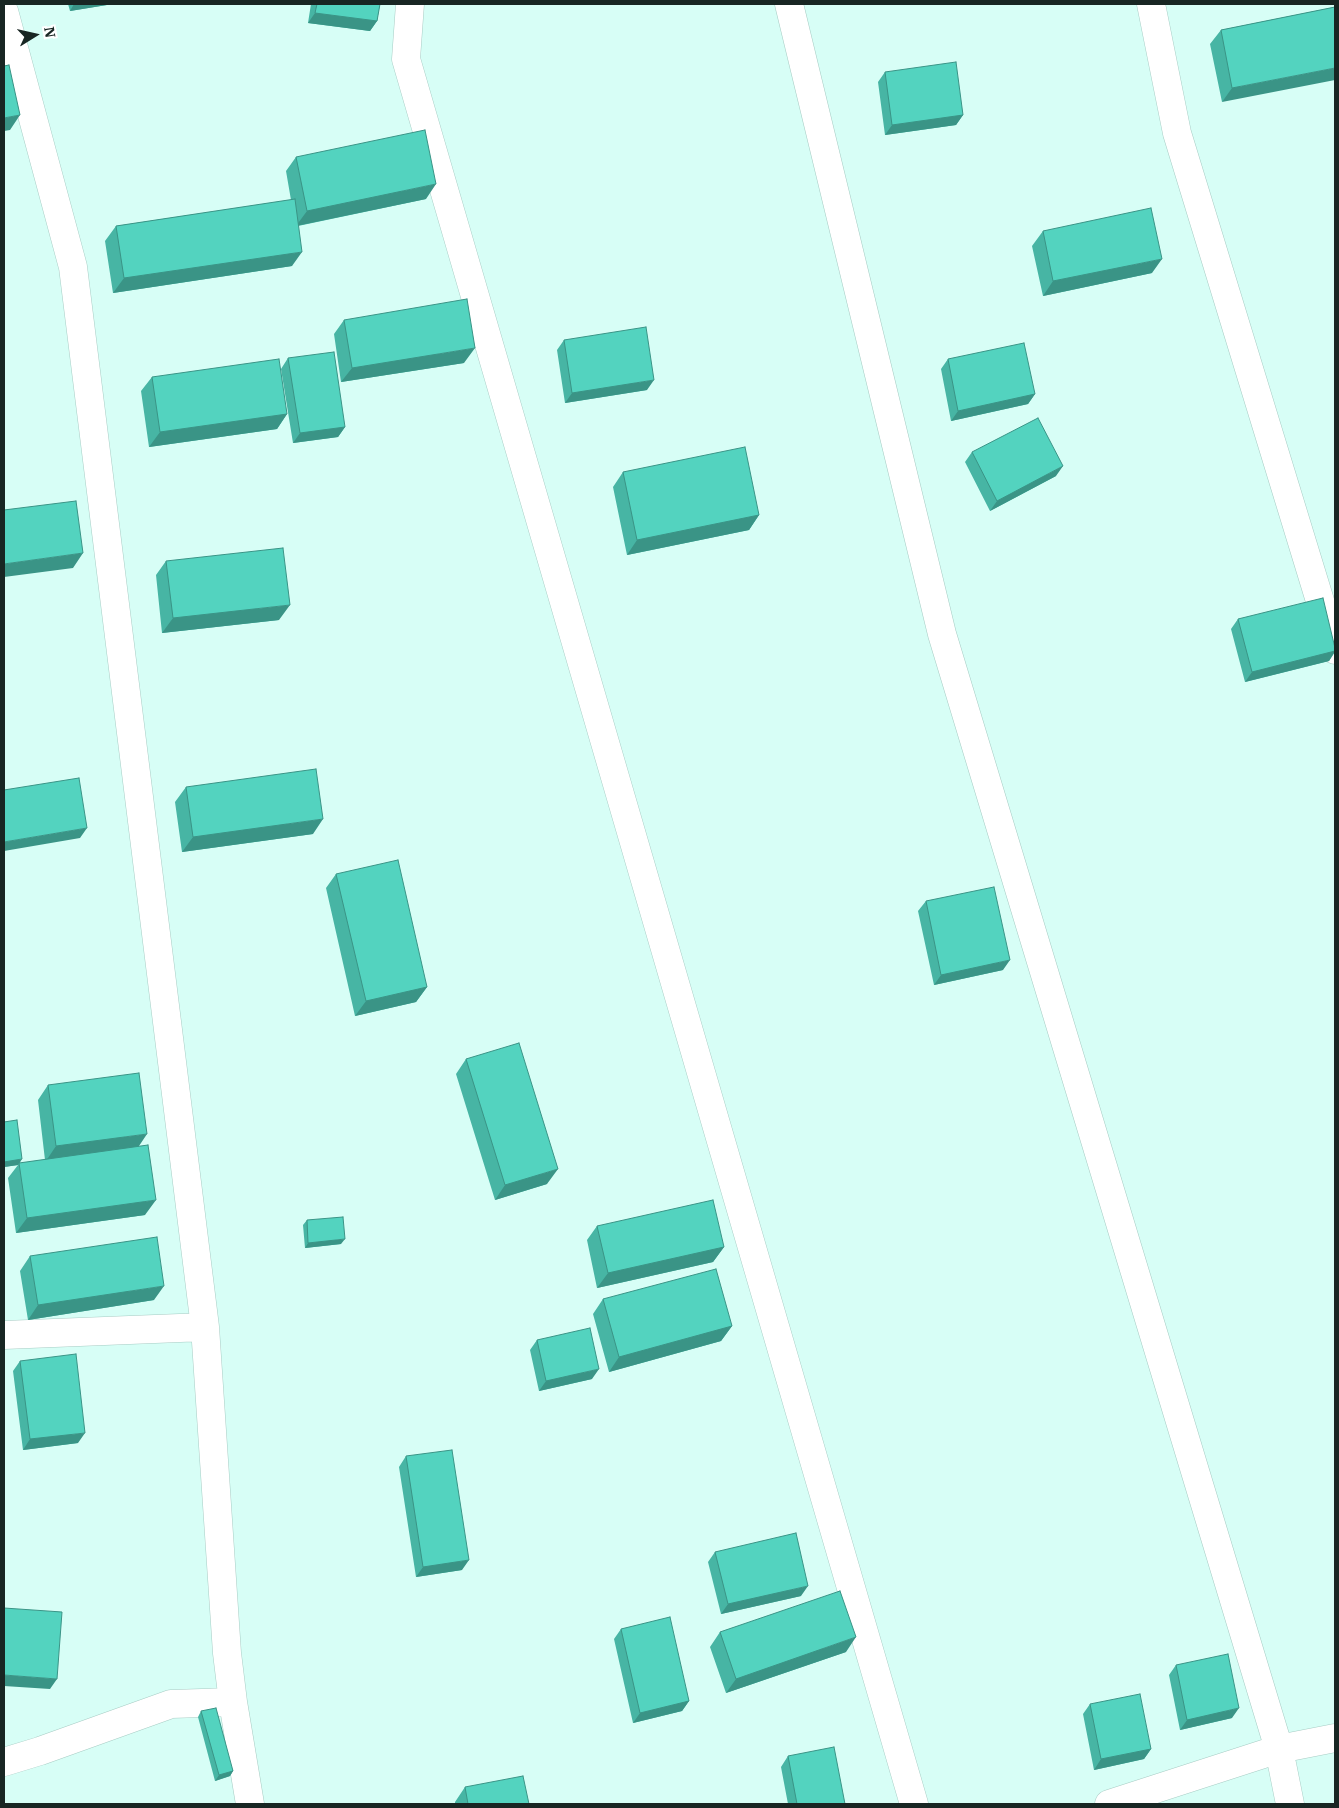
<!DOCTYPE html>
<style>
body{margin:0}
#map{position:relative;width:1339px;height:1808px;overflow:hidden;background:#d7fef6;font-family:"IBM Plex Serif",serif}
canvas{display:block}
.frame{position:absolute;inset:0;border:5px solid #182623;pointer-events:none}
.north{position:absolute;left:10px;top:10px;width:50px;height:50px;-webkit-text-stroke:4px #fff;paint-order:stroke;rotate:80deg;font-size:14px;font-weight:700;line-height:20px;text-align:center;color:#182623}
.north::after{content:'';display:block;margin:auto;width:18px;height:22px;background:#182623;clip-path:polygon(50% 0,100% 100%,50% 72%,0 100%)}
</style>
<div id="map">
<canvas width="1339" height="1808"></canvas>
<div class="frame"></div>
<div class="north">N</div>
</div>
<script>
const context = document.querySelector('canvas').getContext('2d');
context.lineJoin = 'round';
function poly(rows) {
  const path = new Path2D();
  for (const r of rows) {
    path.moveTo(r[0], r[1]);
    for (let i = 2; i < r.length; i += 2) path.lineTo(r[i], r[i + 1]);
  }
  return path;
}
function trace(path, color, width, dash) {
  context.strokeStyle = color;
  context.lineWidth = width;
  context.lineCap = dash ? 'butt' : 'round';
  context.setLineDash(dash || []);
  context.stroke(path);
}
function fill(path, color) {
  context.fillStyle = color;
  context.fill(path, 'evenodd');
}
const minor = poly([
 [410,4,406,59,914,1804],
 [789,4,942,634,1279,1749,1290,1804],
 [1151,4,1177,133,1335,650],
 [4,11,73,267,205,1327,227,1653,233,1702],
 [4,1335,205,1327],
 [4,1762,40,1751,171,1704,233,1702,250,1804],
 [1109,1804,1279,1749,1335,1738]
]);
trace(minor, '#a7ccc4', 29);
trace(minor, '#fff', 28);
fill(poly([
 [68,4,113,4,70,11],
 [311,4,380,4,377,21,370,31,308,23],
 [1335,7,1222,102,1210,44,1221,30],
 [885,72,963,115,956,125,885,135,878,82],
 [296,157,426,199,298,226,292,266,113,293,105,241,116,226,291,200,286,171],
 [1043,231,1152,273,1043,296,1032,246],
 [344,320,464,363,341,382,334,334],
 [564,340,647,390,565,403,557,350],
 [288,358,345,427,338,437,293,443,281,369],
 [948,359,1035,394,1028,404,951,421,941,369],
 [152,377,287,414,277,429,149,447,141,391],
 [972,452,1056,476,990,511,965,462],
 [623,472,759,515,749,530,627,555,613,487],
 [166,561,279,620,162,633,156,575],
 [1238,619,1335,651,1335,652,1329,661,1245,682,1231,629],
 [186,787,313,834,182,852,175,802],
 [336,874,427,987,416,1002,355,1016,326,888],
 [926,901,1003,970,934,985,918,911],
 [466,1059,547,1184,495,1200,456,1074],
 [48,1085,139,1146,145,1215,16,1233,8,1178,18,1165,4,1167,4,1122,20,1163,45,1160,38,1100],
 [307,1220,341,1244,305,1248,303,1225],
 [597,1226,724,1247,713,1262,597,1288,587,1240],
 [30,1256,154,1300,28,1320,20,1271],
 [603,1299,732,1326,721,1341,609,1372,593,1314],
 [537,1340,592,1379,539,1391,530,1350],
 [20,1361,78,1443,23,1450,13,1371],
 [406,1456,462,1570,416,1577,399,1467],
 [715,1552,801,1596,721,1614,708,1562],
 [621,1629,689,1701,682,1711,633,1723,614,1639],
 [720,1632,846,1652,726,1693,710,1647],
 [1176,1665,1232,1718,1180,1730,1169,1675],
 [1090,1704,1151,1749,1144,1759,1094,1770,1083,1714],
 [201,1711,233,1771,230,1776,215,1781,198,1717],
 [788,1756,845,1804,788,1804,781,1767],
 [465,1787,529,1804,455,1804,455,1802]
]), '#47b5a4');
fill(poly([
 [74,4,113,4,70,11],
 [315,13,377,21,370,31,308,23],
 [1335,68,1335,80,1222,102,1232,88],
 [20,115,10,130,4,131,4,118],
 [963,115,956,125,885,135,892,125],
 [436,184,426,199,296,226,307,211],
 [302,252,292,266,113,293,124,278],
 [1162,259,1152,273,1043,296,1053,281],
 [475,348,464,363,341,382,352,368],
 [654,380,647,390,565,403,572,393],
 [1035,394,1028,404,951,421,958,411],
 [287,414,277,429,149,447,160,432],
 [345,427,338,437,293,443,300,433],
 [1063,466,1056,476,990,511,997,501],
 [759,515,749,530,627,555,637,540],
 [83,553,73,568,4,577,4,564],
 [290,605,279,620,162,633,173,618],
 [1335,651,1329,661,1245,682,1252,672],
 [323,819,313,834,182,852,193,837],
 [87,828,80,838,4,851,4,842],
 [1010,960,1003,970,934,985,941,975],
 [427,987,416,1002,355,1016,366,1001],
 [147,1134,137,1149,46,1161,56,1146],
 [22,1159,19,1164,19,1163,18,1165,4,1167,4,1162],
 [558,1169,547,1184,495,1200,505,1185],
 [156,1200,145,1215,16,1233,27,1218],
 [345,1239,341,1244,305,1248,308,1243],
 [724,1247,713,1262,597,1288,608,1273],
 [164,1286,154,1300,28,1320,38,1305],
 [732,1326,721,1341,609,1372,619,1357],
 [599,1369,592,1379,539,1391,546,1381],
 [85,1433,78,1443,23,1450,30,1439],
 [469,1560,462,1570,416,1577,423,1567],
 [808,1586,801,1596,721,1614,728,1604],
 [856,1637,846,1652,726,1693,736,1679],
 [4,1675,57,1679,50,1689,4,1686],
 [689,1701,682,1711,633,1723,640,1713],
 [1239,1708,1232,1718,1180,1730,1187,1720],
 [1151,1749,1144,1759,1094,1770,1101,1759],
 [233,1771,230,1776,215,1781,219,1775]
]), '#3a9486');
const building = poly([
 [317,4,380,4,377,21,315,13,317,4],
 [1335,7,1335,68,1232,88,1221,30,1335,7],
 [956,62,963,115,892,125,885,72,956,62],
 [9,65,20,115,4,118,4,66,9,65],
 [425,130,436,184,307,211,296,157,425,130],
 [295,199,302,252,124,278,116,226,295,199],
 [1151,208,1162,259,1053,281,1043,231,1151,208],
 [467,299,475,348,352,368,344,320,467,299],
 [646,327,654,380,572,393,564,340,646,327],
 [1024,343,1035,394,958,411,948,359,1024,343],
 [334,352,345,427,300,433,288,358,334,352],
 [279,359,287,414,160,432,152,377,279,359],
 [1038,418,1063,466,997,501,972,452,1038,418],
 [745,447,759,515,637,540,623,472,745,447],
 [76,501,83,553,4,564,4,510,76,501],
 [283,548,290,605,173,618,166,561,283,548],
 [1323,598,1335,648,1335,651,1252,672,1238,619,1323,598],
 [316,769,323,819,193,837,186,787,316,769],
 [79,778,87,828,4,842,4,790,79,778],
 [398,860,427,987,366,1001,336,874,398,860],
 [994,887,1010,960,941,975,926,901,994,887],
 [519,1043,558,1169,505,1185,466,1059,519,1043],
 [139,1073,147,1134,56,1146,48,1085,139,1073],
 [17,1120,22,1159,4,1162,4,1122,17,1120],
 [148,1145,156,1200,27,1218,19,1163,148,1145],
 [713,1200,724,1247,608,1273,597,1226,713,1200],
 [343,1217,345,1239,308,1243,307,1220,343,1217],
 [157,1237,164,1286,38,1305,30,1256,157,1237],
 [716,1269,732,1326,619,1357,603,1299,716,1269],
 [590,1328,599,1369,546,1381,537,1340,590,1328],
 [76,1354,85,1433,30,1439,20,1361,76,1354],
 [452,1450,469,1560,423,1567,406,1456,452,1450],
 [796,1533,808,1586,728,1604,715,1552,796,1533],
 [840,1591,856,1637,736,1679,720,1632,840,1591],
 [4,1608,62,1612,57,1679,4,1675,4,1608],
 [670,1617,689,1701,640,1713,621,1629,670,1617],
 [1228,1654,1239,1708,1187,1720,1176,1665,1228,1654],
 [1140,1694,1151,1749,1101,1759,1090,1704,1140,1694],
 [216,1708,233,1771,219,1775,201,1711,216,1708],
 [834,1747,845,1804,797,1804,788,1756,834,1747],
 [523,1776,529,1804,468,1804,465,1787,523,1776]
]);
fill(building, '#53d3bf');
trace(building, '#3a9486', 1);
</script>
